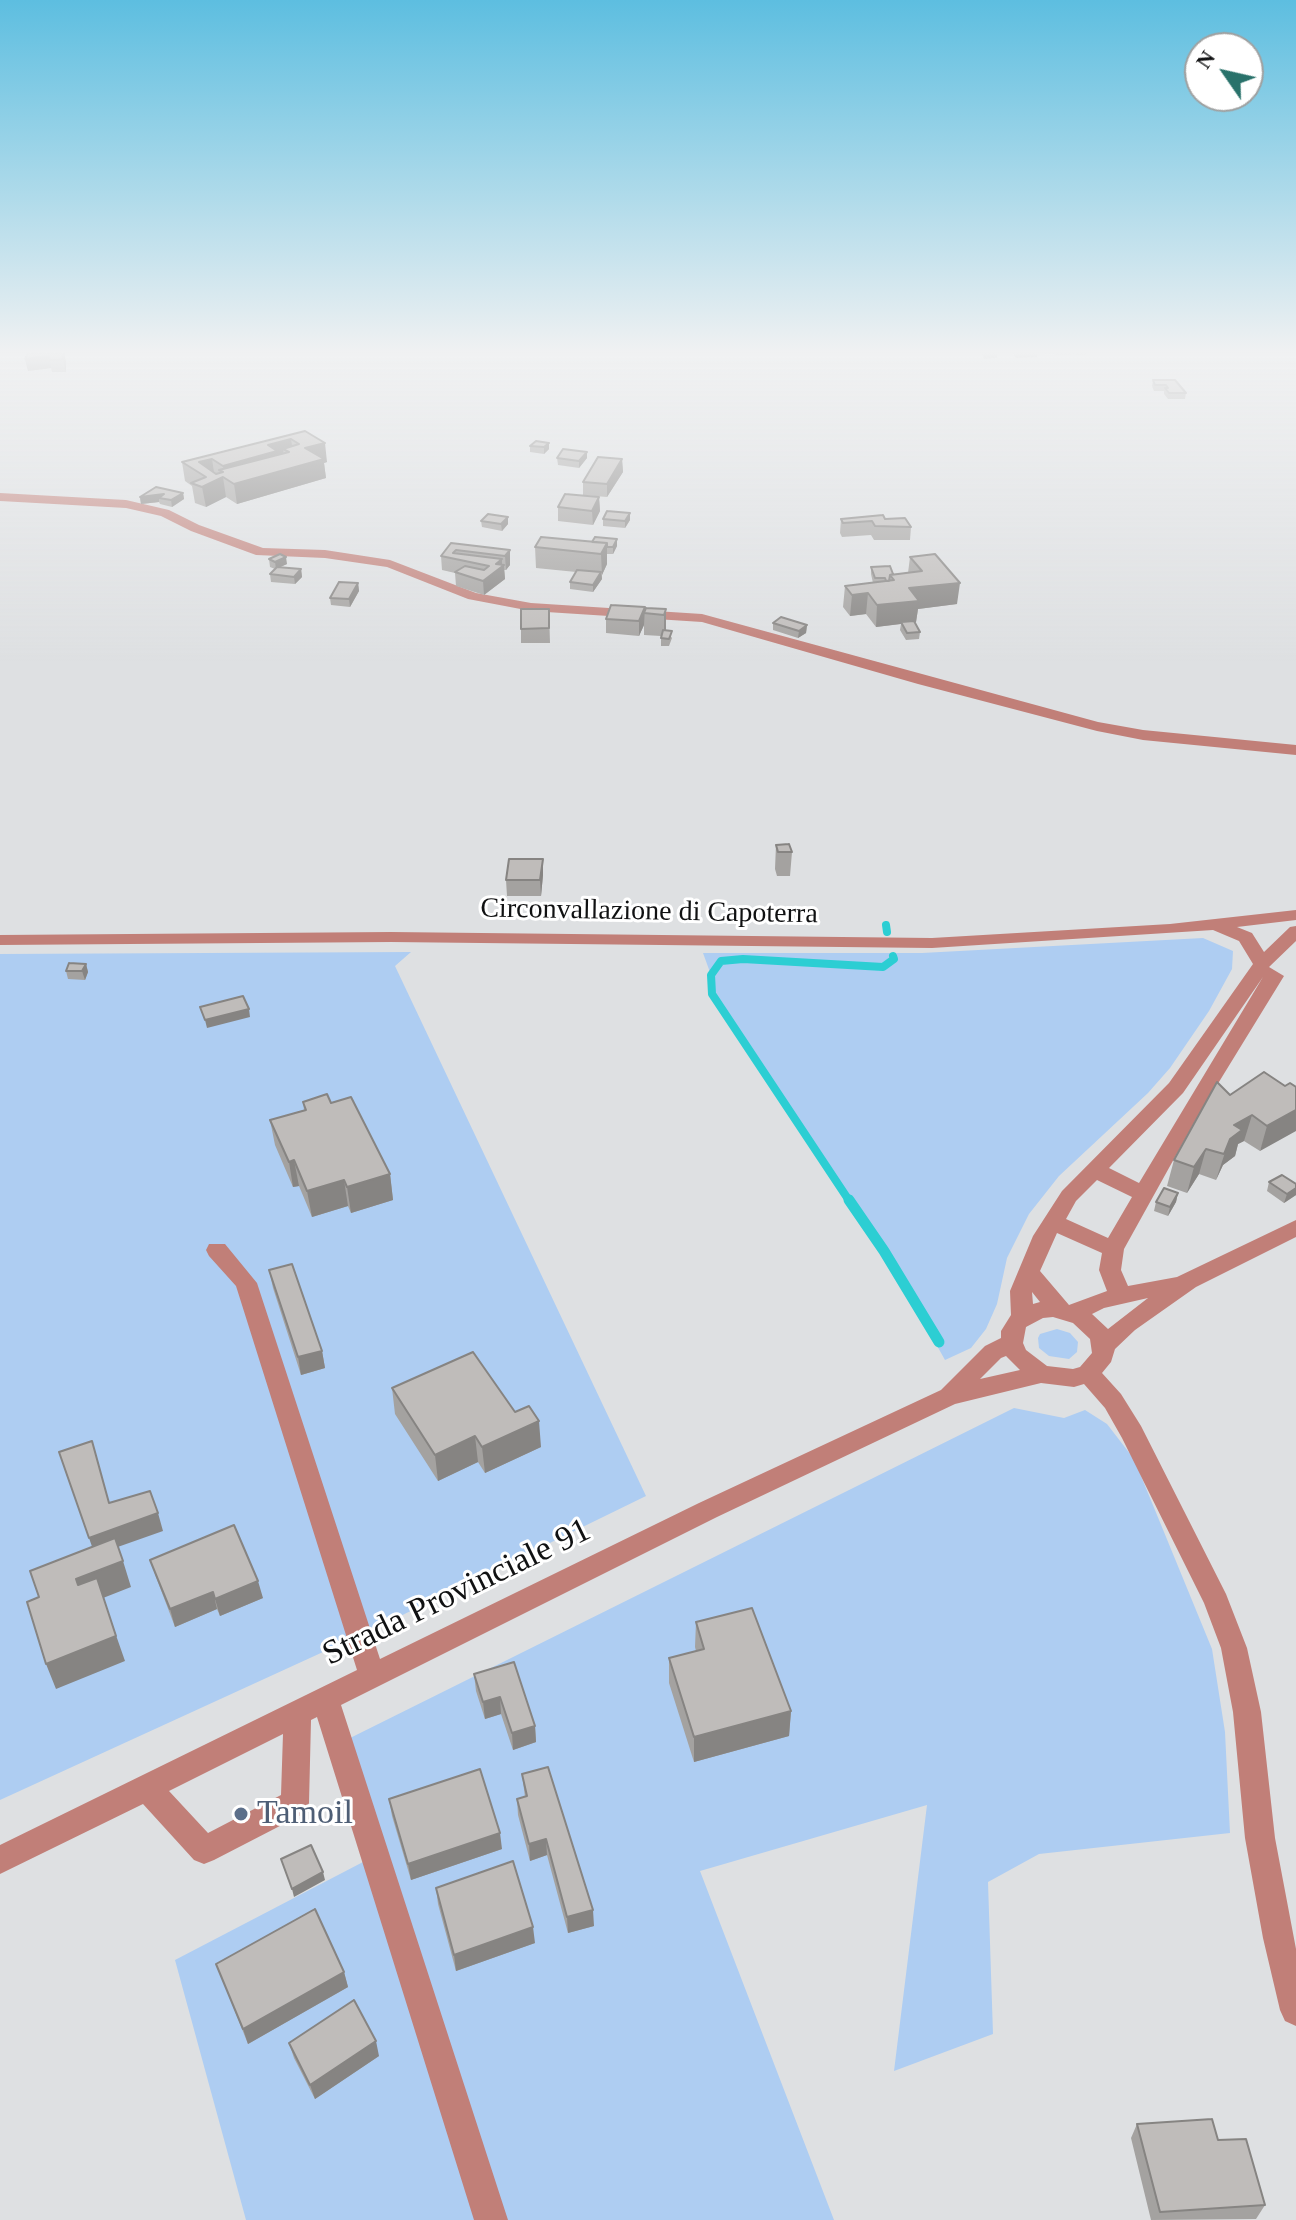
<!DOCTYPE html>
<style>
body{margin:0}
#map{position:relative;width:1296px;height:2220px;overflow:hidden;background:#dee0e2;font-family:"Times New Roman",serif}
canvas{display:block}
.north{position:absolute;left:1184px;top:32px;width:80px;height:80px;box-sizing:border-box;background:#fff;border:2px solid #9fa0a0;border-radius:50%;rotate:304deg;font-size:22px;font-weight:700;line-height:32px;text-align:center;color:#101112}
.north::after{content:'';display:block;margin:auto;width:28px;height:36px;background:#29726b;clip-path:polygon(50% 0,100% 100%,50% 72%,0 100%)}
</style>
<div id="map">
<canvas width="1296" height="2220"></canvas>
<div class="north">N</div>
</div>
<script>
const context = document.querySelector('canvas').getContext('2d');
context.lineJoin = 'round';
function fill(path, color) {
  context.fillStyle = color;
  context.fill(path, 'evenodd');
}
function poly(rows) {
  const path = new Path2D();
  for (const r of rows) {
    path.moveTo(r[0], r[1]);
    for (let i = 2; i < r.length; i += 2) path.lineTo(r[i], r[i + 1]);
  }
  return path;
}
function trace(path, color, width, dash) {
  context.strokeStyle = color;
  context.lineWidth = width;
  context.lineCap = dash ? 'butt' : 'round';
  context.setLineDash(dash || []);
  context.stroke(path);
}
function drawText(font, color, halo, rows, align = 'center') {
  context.font = font + ' "Times New Roman",serif';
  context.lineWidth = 6;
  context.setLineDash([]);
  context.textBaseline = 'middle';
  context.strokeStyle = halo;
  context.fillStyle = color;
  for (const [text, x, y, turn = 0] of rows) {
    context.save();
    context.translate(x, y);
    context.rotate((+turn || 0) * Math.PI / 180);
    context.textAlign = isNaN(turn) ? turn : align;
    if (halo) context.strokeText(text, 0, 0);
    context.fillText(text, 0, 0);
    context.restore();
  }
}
fill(poly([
 [1203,938,1233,951,1232,969,1209,1011,1170,1068,1148,1093,1059,1176,1029,1214,1007,1258,997,1304,986,1329,971,1348,945,1360,884,1251,801,1132,712,994,711,975,703,953,922,953],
 [411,952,395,966,646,1496,382,1625,0,1800,0,954],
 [1057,1329,1070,1333,1078,1342,1077,1352,1069,1359,1049,1356,1039,1348,1038,1338,1040,1334],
 [1014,1408,1064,1418,1085,1410,1107,1424,1134,1459,1212,1649,1225,1732,1230,1833,1039,1854,988,1882,993,2034,894,2071,927,1805,700,1871,834,2220,246,2220,175,1960,363,1862,330,1748]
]), '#aecdf2');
trace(poly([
 [886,925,887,932],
 [850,1202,712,994,711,975,721,961,743,959,883,967,894,959,893,956]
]), '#2cced3', 8);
trace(poly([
 [849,1200,884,1251,939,1342]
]), '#2cced3', 11);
fill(poly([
 [0,493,126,500,169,510,199,525,263,548,325,550,390,560,476,593,531,603,702,614,1098,722,1143,730,1296,745,1296,755,1143,740,1097,731,918,684,702,622,531,611,468,599,387,567,325,558,256,555,191,531,161,516,126,508,0,501,0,493],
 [1296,910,1296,920,1237,927,1252,933,1264,952,1290,927,1296,926,1296,941,1269,967,1284,976,1195,1121,1124,1249,1121,1270,1128,1286,1177,1277,1296,1220,1296,1237,1196,1287,1135,1330,1115,1349,1111,1362,1102,1373,1121,1394,1141,1426,1226,1594,1247,1648,1261,1712,1275,1838,1296,1949,1296,2026,1285,2021,1280,2010,1263,1938,1245,1838,1233,1712,1221,1648,1204,1603,1122,1438,1105,1408,1084,1384,1074,1387,1041,1383,955,1404,717,1517,341,1705,508,2220,474,2220,317,1717,311,1720,309,1803,305,1813,214,1860,204,1864,194,1860,143,1804,0,1874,0,1845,357,1670,236,1286,209,1256,206,1250,209,1244,225,1244,257,1283,380,1659,699,1503,941,1390,985,1346,1001,1338,1001,1331,1011,1315,1010,1291,1033,1236,1062,1191,1169,1083,1253,964,1239,941,1213,930,932,948,391,942,0,945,0,935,391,932,932,938,1170,924,1296,910],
 [1263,977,1139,1183,1109,1168,1183,1093,1263,977],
 [1097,1180,1132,1197,1108,1238,1066,1219,1076,1201,1097,1180],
 [1057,1233,1102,1253,1099,1270,1107,1291,1069,1305,1040,1271,1057,1233],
 [1032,1292,1040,1302,1033,1304,1032,1292],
 [1148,1298,1108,1329,1092,1314,1104,1308,1148,1298],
 [1053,1317,1073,1323,1090,1339,1092,1353,1080,1367,1073,1369,1047,1366,1026,1350,1023,1343,1026,1327,1043,1318,1053,1317],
 [1006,1356,1020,1370,980,1379,1001,1358,1006,1356],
 [283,1734,281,1795,208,1833,169,1791,283,1734]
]), '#c17f78');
fill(poly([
 [64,353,66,362,66,372,52,372,51,368,28,371,25,359],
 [982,353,997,353,997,358,984,359],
 [1013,353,1037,353,1037,357,1016,358],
 [1042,353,1086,353,1086,355,1043,354],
 [1153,380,1186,393,1185,399,1168,399,1164,394,1164,391,1154,391,1152,386],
 [305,431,327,462,324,463,326,478,237,504,226,497,206,507,195,503,192,486,185,481,182,462],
 [549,443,549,449,544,454,530,452,530,446],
 [587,452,587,458,579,468,558,465,557,458],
 [622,459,623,472,607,497,583,495,583,482],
 [183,493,184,499,172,507,160,504,159,502,141,504,140,497],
 [599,497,600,511,593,525,558,521,558,507],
 [508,517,508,524,502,531,482,527,481,521],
 [603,519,630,520,625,528,603,526],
 [841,519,885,519,911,527,910,540,874,540,871,535,842,537,840,533],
 [451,543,510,550,510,565,506,570,504,570,505,579,484,595,456,586,455,573,442,570,441,556],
 [617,546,613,554,607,554,607,564,602,575,602,579,593,592,570,589,570,582,576,572,536,568,535,547],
 [910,557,957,604,918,609,916,622,914,622,920,632,919,639,906,640,900,630,901,624,876,627,866,614,850,616,843,607,845,586,873,583,871,574,871,567,893,574,908,573],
 [269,559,287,564,280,567,301,569,302,577,295,584,271,582,270,574,275,569,270,567],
 [358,583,359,591,350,607,331,605,330,598],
 [549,609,550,643,521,643,521,629],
 [666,609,666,630,672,638,669,646,661,646,661,636,644,635,644,625,639,636,606,633,606,619],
 [773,623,807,625,806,633,798,638,773,630],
 [776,845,792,852,790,876,777,876,775,869],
 [543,875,541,896,507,896,506,880],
 [86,964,88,972,85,980,68,979,66,971],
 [1285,1086,1260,1151,1244,1141,1238,1144,1235,1156,1223,1165,1216,1180,1199,1174,1187,1193,1167,1186,1174,1160,1230,1095],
 [303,1102,390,1174,393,1200,351,1213,348,1206,312,1217,299,1186,293,1187,275,1145,270,1120,304,1110],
 [1269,1182,1296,1184,1296,1195,1284,1203,1267,1191],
 [1178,1193,1176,1202,1168,1216,1154,1211,1156,1202],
 [269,1270,322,1351,325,1368,301,1375,273,1288],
 [392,1388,541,1447,485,1473,478,1462,438,1481,395,1414],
 [150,1560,263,1598,220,1616,217,1609,175,1627,156,1577],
 [696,1622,791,1711,789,1736,694,1762,669,1683,669,1658,696,1651,695,1647],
 [474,1674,535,1726,536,1742,513,1750,501,1714,485,1719,476,1691],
 [522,1774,594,1926,568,1933,547,1855,530,1861,518,1815,517,1799,525,1797],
 [389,1799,502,1849,411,1880,392,1816],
 [436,1888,535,1943,456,1971,438,1904],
 [216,1964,344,1972,348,1987,248,2044],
 [289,2043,379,2056,315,2099,294,2058],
 [1137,2124,1218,2140,1265,2205,1256,2219,1151,2220,1131,2138]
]), '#a4a2a0');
fill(poly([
 [64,353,66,362,66,372,63,359],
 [49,356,51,368,28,371,25,359],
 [291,439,294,458,289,452,283,449,285,461,225,479,223,466,268,445],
 [325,443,327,462,324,463,326,478,237,504,234,484,305,448],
 [549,443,549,449,544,454,544,447],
 [587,452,587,458,579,468,579,461],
 [212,459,215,479,199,462],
 [622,459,623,472,607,497,607,484],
 [223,477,226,497,206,507,202,487],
 [183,493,184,499,172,507,171,500],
 [164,494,159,498,159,502,141,504,140,497],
 [599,497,600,511,593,525,592,511],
 [630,513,630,520,625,528,625,521],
 [508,517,508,524,502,531,501,524],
 [617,539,617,546,613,554,613,547],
 [607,543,607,564,602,575,601,554],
 [510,550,510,565,506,570,505,556],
 [286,557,287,564,276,569,275,562],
 [502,559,502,566,504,565,505,579,484,595,483,581,496,564],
 [301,569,302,577,295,584,294,577],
 [601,572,602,579,593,592,593,585],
 [358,583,359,591,350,607,349,599],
 [960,583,957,604,918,609,916,622,876,627,877,605,909,588],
 [868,593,866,614,850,616,852,595],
 [645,607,644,625,639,636,639,621],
 [666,609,666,631,664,636,664,615],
 [807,625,806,633,798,638,799,631],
 [543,859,543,875,541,896,540,880],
 [86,964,88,972,85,980,82,971],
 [249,1009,250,1017,207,1028,205,1020],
 [1296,1110,1296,1131,1260,1151,1267,1126],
 [1252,1115,1244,1141,1238,1144,1235,1156,1223,1165,1216,1180,1234,1125],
 [1206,1149,1199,1174,1187,1193,1194,1167],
 [294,1160,299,1186,293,1187,289,1162],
 [390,1174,393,1200,351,1213,347,1187],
 [344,1180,348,1206,312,1217,307,1191],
 [1296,1188,1296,1195,1284,1203,1287,1194],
 [1178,1193,1176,1202,1168,1216,1170,1207],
 [322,1351,325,1368,301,1375,298,1357],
 [539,1421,541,1447,485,1473,482,1447],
 [475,1436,478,1462,438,1481,435,1455],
 [158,1513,163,1531,95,1555,89,1538],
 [123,1561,131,1587,103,1598,125,1661,56,1689,46,1664,85,1605,76,1579],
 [258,1581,263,1598,220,1616,215,1599],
 [213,1592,217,1609,175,1627,170,1609],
 [500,1697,501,1714,485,1719,483,1702],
 [791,1711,789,1736,694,1762,694,1737],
 [535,1726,536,1742,513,1750,512,1733],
 [500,1833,502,1849,411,1880,408,1864],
 [546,1839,547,1855,530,1861,529,1844],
 [323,1872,325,1880,294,1897,292,1889],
 [593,1910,594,1926,568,1933,567,1917],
 [533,1927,535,1943,456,1971,454,1955],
 [344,1972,348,1987,248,2044,243,2029],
 [376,2041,379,2056,315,2099,310,2085]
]), '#868482');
const building = poly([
 [28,353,64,353,63,359,50,360,49,356,25,359,28,353],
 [1153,380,1175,380,1186,393,1169,393,1165,388,1168,388,1166,385,1155,385,1153,380],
 [305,431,325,443,305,448,324,459,234,484,223,477,202,487,191,483,206,477,182,462,305,431],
 [291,439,299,444,283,449,289,452,219,470,223,472,216,474,199,462,212,459,223,466,277,451,268,445,291,439],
 [536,441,549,443,544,447,530,446,536,441],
 [563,449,587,452,579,461,557,458,563,449],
 [598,457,622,459,607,484,583,482,598,457],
 [156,487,183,493,171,500,159,498,164,494,140,497,156,487],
 [565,494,599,497,592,511,558,507,565,494],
 [607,511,630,513,625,521,603,519,607,511],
 [488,514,508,517,501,524,481,521,488,514],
 [883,515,885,519,905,518,911,527,875,526,872,521,843,523,841,519,883,515],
 [541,537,607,543,601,554,535,547,541,537],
 [595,537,617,539,613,547,607,547,607,543,592,542,595,537],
 [451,543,510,550,505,556,456,550,453,553,502,559,496,564,504,565,483,581,455,572,465,566,484,570,489,566,441,556,451,543],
 [280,554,286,557,275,562,269,559,280,554],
 [935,554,960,583,909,588,919,601,877,605,868,593,852,595,845,586,894,580,890,575,922,571,910,557,935,554],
 [890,566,893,574,890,575,889,581,886,581,885,578,875,578,871,567,890,566],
 [277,567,301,569,294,577,270,574,277,567],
 [577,570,601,572,593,585,570,582,577,570],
 [339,582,358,583,349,599,330,598,339,582],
 [611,605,645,607,639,621,606,619,611,605],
 [646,608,666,609,664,615,644,613,646,608],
 [521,609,549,609,549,628,521,629,521,609],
 [781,617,807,625,799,631,773,623,781,617],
 [914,621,920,632,907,633,901,622,914,621],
 [663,630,672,631,669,639,661,638,663,630],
 [789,844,792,852,778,852,776,845,789,844],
 [509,859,543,859,540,880,506,880,509,859],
 [69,963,86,964,82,971,66,971,69,963],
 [243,996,249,1009,205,1020,200,1007,243,996],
 [1264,1072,1285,1086,1290,1083,1296,1087,1296,1110,1267,1126,1252,1115,1234,1125,1242,1130,1230,1139,1224,1154,1206,1149,1194,1167,1174,1160,1217,1082,1230,1095,1264,1072],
 [327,1094,331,1103,351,1097,390,1174,347,1187,344,1180,307,1191,294,1160,289,1162,270,1120,306,1110,303,1102,327,1094],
 [1282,1175,1296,1184,1296,1188,1287,1194,1269,1182,1282,1175],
 [1164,1188,1178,1193,1170,1207,1156,1202,1164,1188],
 [292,1264,322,1351,298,1357,269,1270,292,1264],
 [473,1352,515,1412,529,1406,539,1421,482,1447,475,1436,435,1455,392,1388,473,1352],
 [92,1441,109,1503,150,1491,158,1513,89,1538,59,1452,92,1441],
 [234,1525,258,1581,215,1599,213,1592,170,1609,150,1560,234,1525],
 [115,1538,123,1561,76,1579,78,1585,97,1578,116,1636,46,1664,27,1602,39,1597,30,1571,115,1538],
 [752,1608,791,1711,694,1737,669,1658,704,1649,696,1622,752,1608],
 [514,1662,535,1726,512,1733,500,1697,483,1702,474,1674,514,1662],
 [548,1767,593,1910,567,1917,546,1839,529,1844,517,1799,527,1796,522,1774,548,1767],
 [480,1769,500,1833,408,1864,389,1799,480,1769],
 [311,1845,323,1872,292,1889,281,1859,311,1845],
 [513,1861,533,1927,454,1955,436,1888,513,1861],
 [315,1909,344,1972,243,2029,216,1964,315,1909],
 [354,2000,376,2041,310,2085,289,2043,354,2000],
 [1212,2119,1218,2140,1246,2139,1265,2205,1160,2212,1137,2124,1212,2119]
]);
fill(building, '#bfbcba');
trace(building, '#868482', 2);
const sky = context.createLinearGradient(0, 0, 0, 664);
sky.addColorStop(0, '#5dbee0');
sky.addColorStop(0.53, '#f0f1f2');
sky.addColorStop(1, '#f0f1f200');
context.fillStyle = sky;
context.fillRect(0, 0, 1296, 664);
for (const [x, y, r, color] of [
 [241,1814,8,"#5c6f8a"]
]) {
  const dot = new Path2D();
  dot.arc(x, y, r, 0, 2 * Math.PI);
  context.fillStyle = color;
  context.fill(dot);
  trace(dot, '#fff', 3);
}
drawText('28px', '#101112', '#fff', [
 ["Circonvallazione di Capoterra",649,912,1]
]);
drawText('34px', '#101112', '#fff', [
 ["Strada Provinciale 91",457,1593,-26]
]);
drawText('34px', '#4e5e75', '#fff', [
 ["Tamoil",257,1814]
], 'left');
</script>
